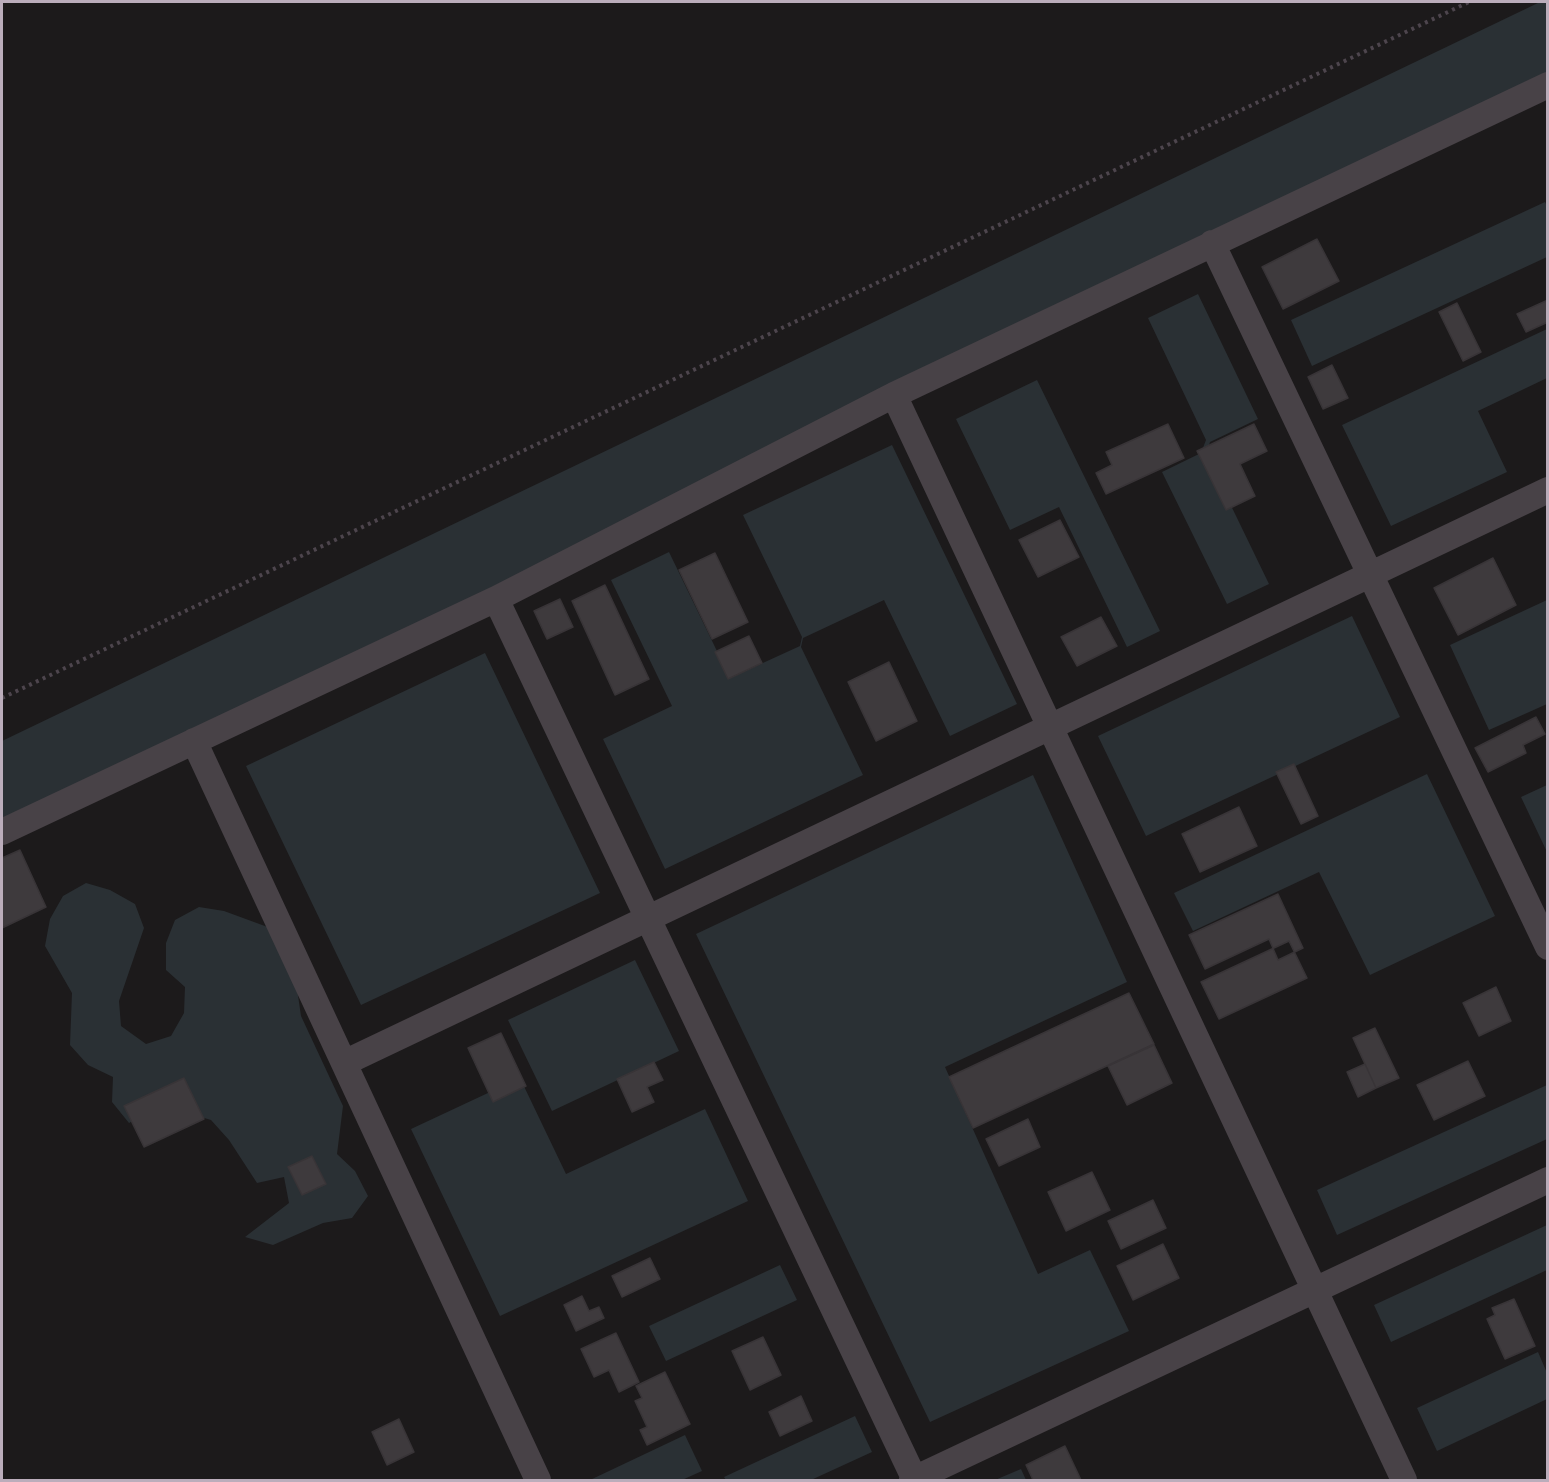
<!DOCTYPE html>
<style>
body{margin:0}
#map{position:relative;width:1549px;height:1482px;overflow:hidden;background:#1c1a1b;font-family:"DM Sans",sans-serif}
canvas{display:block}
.frame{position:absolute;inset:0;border:3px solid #bbadbb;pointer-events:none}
</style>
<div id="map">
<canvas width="1549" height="1482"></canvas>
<div class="frame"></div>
</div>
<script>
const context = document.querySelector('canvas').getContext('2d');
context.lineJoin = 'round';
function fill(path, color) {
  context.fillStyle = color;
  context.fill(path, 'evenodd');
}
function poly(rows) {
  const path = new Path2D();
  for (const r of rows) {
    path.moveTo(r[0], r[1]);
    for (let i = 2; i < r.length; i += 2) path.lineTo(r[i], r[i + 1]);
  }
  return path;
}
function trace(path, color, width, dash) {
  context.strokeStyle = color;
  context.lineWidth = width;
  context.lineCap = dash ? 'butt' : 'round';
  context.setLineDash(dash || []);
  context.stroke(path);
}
fill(poly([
 [1540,2,1547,2,1547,98,2,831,2,741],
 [1545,202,1548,208,1547,257,1312,366,1291,320],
 [1198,294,1258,419,1210,442,1206,454,1269,584,1227,604,1162,472,1201,453,1206,440,1148,318],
 [1547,329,1547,378,1478,411,1507,472,1391,526,1342,425],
 [1037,380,1160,631,1127,647,1059,507,1010,530,956,419],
 [892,445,1017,704,950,736,884,600,803,638,801,647,863,775,665,869,603,739,672,706,611,580,669,552,730,678,800,646,802,637,743,515],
 [1547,600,1547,704,1489,730,1450,645],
 [1352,616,1400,717,1146,836,1098,736],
 [485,653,600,893,361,1005,246,766],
 [1427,774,1495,916,1370,975,1319,872,1193,931,1174,893],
 [1033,775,1127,982,945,1067,1038,1274,1090,1250,1129,1331,930,1422,696,934],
 [1547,785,1547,852,1521,797],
 [86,883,110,890,135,904,144,928,119,1001,121,1026,146,1044,171,1036,184,1013,185,987,166,970,166,943,175,920,199,907,224,911,273,929,291,947,301,1016,343,1106,337,1154,355,1171,368,1196,352,1218,323,1223,273,1245,245,1237,289,1203,284,1177,257,1183,229,1140,211,1120,184,1112,154,1109,129,1123,112,1102,113,1077,88,1065,70,1045,72,993,45,946,50,919,63,896],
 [635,960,679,1051,552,1111,508,1020],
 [520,1078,566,1174,705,1109,748,1201,500,1316,411,1129],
 [1547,1085,1547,1139,1337,1235,1317,1190],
 [1547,1225,1547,1270,1391,1342,1374,1305],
 [780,1265,797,1300,666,1361,649,1326],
 [1538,1352,1547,1373,1547,1399,1437,1451,1417,1408],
 [855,1416,872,1452,811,1480,726,1480,724,1477],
 [685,1435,702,1471,682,1480,590,1480],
 [1021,1469,1026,1480,995,1480]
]), '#2a3034');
const building = poly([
 [1317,239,1339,281,1283,309,1262,267,1317,239],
 [1548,300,1548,322,1526,332,1517,314,1548,300],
 [1457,303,1481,352,1463,361,1439,312,1457,303],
 [1332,365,1348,398,1323,409,1308,377,1332,365],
 [1168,424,1184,458,1106,494,1096,473,1112,465,1106,452,1168,424],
 [1254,424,1267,451,1240,464,1255,496,1226,510,1197,451,1254,424],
 [1060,520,1079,557,1038,577,1019,540,1060,520],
 [715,553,748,622,712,639,679,570,715,553],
 [1493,558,1516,605,1458,635,1434,588,1493,558],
 [605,585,649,679,615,695,572,601,605,585],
 [560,599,573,627,547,639,534,611,560,599],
 [1101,617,1117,646,1077,666,1061,637,1101,617],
 [749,636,762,663,728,679,715,652,749,636],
 [889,662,917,721,876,741,848,682,889,662],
 [1536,717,1545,734,1523,745,1526,753,1488,772,1475,748,1536,717],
 [1294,764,1318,816,1301,824,1276,772,1294,764],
 [1239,807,1257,846,1200,872,1182,834,1239,807],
 [20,850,46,907,2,928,2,858,20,850],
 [1278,894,1303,948,1278,960,1269,939,1205,969,1189,935,1278,894],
 [1289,941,1307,978,1219,1019,1201,982,1289,941],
 [1496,987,1511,1021,1479,1036,1463,1003,1496,987],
 [1129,993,1154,1044,973,1128,949,1077,1129,993],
 [1375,1028,1399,1078,1376,1088,1353,1038,1375,1028],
 [501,1033,526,1086,493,1102,468,1048,501,1033],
 [1154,1045,1172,1083,1127,1105,1108,1066,1154,1045],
 [1468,1061,1485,1096,1434,1120,1417,1085,1468,1061],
 [654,1062,663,1080,647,1087,654,1102,632,1112,617,1079,654,1062],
 [1365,1064,1376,1088,1358,1097,1347,1072,1365,1064],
 [184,1078,204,1119,144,1147,124,1106,184,1078],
 [1028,1119,1040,1147,999,1166,986,1139,1028,1119],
 [312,1156,326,1184,302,1195,288,1167,312,1156],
 [1092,1172,1110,1210,1066,1231,1048,1192,1092,1172],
 [1153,1200,1166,1228,1121,1249,1108,1221,1153,1200],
 [1163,1244,1179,1278,1133,1300,1117,1266,1163,1244],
 [650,1258,660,1279,622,1297,612,1276,650,1258],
 [582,1296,589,1311,599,1307,604,1318,576,1331,564,1305,582,1296],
 [1514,1299,1535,1346,1505,1359,1487,1319,1495,1315,1492,1308,1514,1299],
 [616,1333,639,1382,619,1392,609,1370,594,1377,581,1349,616,1333],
 [763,1337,781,1375,750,1390,732,1351,763,1337],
 [665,1372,690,1424,647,1445,640,1430,647,1427,635,1401,642,1398,636,1386,665,1372],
 [801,1396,812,1421,780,1436,769,1412,801,1396],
 [399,1419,414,1452,387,1465,372,1432,399,1419],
 [1065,1446,1081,1480,1033,1480,1026,1465,1065,1446]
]);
fill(building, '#3e3a3d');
trace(building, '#383437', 1.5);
trace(poly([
 [2,698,1469,2]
]), '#4d454d', 4, [3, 4.5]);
trace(poly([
 [1212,243,1548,947],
 [894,395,1404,1480],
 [496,599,915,1480],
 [194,741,538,1480],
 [2,832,496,599,894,395,1548,85],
 [344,1063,1548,490],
 [912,1480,1548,1180]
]), '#484247', 26);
</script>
